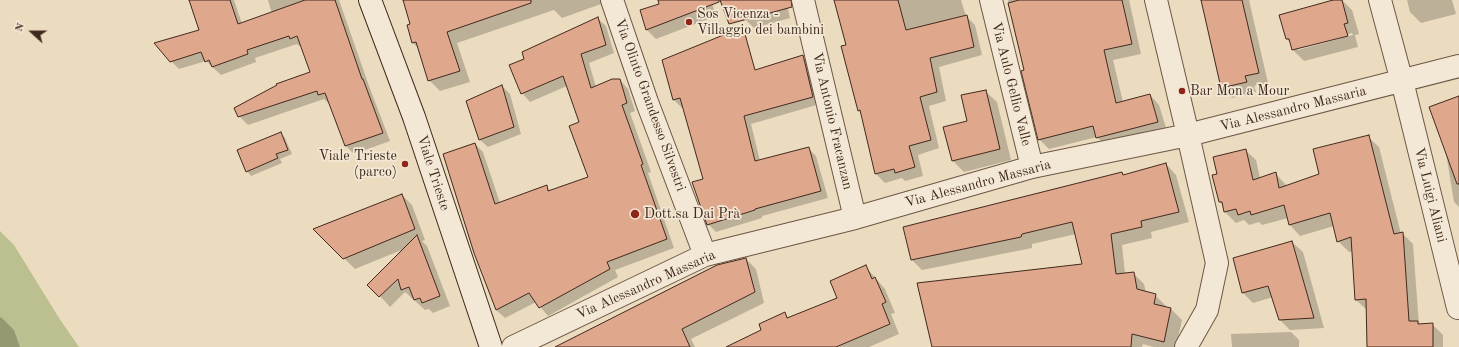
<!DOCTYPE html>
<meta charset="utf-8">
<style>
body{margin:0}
#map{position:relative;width:1459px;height:347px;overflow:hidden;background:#ecdcbf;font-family:"Old Standard TT",serif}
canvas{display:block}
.north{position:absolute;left:12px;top:12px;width:40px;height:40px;-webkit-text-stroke:3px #f3e8d5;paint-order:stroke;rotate:291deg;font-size:11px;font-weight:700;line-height:16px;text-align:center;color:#41291d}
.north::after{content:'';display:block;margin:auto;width:14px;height:18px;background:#41291d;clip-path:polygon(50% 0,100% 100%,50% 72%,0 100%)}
</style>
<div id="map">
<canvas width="1459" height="347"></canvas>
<div class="north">N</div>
</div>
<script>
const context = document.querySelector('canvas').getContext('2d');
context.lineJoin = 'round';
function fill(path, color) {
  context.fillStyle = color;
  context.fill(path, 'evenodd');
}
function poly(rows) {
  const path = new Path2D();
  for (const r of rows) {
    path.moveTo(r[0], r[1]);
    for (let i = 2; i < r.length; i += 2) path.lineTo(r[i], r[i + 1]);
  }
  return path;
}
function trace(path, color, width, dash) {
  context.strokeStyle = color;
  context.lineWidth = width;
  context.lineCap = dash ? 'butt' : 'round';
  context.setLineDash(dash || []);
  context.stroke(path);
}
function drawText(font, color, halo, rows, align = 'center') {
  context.font = font + ' "Old Standard TT",serif';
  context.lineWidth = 3.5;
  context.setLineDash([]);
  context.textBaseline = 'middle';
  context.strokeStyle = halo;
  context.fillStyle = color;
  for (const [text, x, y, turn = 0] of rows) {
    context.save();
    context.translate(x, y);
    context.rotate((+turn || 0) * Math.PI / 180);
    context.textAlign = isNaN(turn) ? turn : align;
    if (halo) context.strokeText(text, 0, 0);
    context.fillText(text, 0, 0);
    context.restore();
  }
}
fill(poly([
 [0,231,14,245,59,318,79,347,0,347]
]), '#bcbf8f');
fill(poly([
 [191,0,234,0,242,24,272,14,268,0,339,0,369,86,390,141,354,154,346,146,329,102,328,103,324,99,248,125,239,116,311,73,302,45,299,46,297,44,255,58,256,62,221,75,206,61,179,69,171,61,200,31],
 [404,0,600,0,601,4,562,18,554,10,457,43,470,82,440,91,429,80,419,49,413,43,411,24],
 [659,0,711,0,716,16,656,39,646,29,661,5],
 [740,0,786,0,790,18,754,28,746,20],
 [835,0,961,0,966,16,975,25,982,55,939,67,946,101,929,106,939,148,918,155,923,176,905,181,902,178,885,183,876,174,862,114,858,110,847,46],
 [1008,0,1129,0,1141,54,1113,60,1123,102,1150,95,1159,105,1167,131,1107,147,1097,137,1049,149,1039,139,1026,71],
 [1202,0,1249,0,1268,83,1254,86,1256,92,1232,98,1221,88],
 [1337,0,1342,0,1352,10,1359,34,1355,35,1358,47,1304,61,1293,50,1291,43,1287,39],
 [1352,33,1353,35,1298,50,1297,48],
 [1407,0,1452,0,1456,14,1421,23,1410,12],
 [597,18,606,26,614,53,589,63,596,87,620,80,628,89,635,111,630,113,651,172,648,173,674,248,615,270,618,277,548,316,536,302,505,318,496,310,475,144,483,152,500,203,546,187,551,191,590,178,580,123,567,86,530,102,522,93,525,59],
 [803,57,811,64,820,104,751,124,760,161,808,148,816,156,828,198,762,216,762,218,716,232,708,224,704,180,684,107,682,108,674,100,663,60,740,98],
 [502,86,510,94,521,134,488,147,480,140,467,101],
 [985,91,997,102,1011,160,964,172,953,161,968,122],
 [1459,97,1459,207,1454,202,1446,153],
 [281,133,285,138,292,154,280,159,282,163,251,176,247,171],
 [1368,137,1379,147,1401,234,1402,233,1413,244,1419,325,1432,324,1443,335,1443,347,1368,347,1367,310,1356,300,1353,251,1349,252,1338,241,1334,226,1300,236,1290,225,1288,218,1262,225,1259,222,1249,225,1244,220,1236,223,1225,212,1224,206,1220,202,1218,175,1245,150,1256,160,1260,178,1276,174,1287,186,1321,175],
 [1166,164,1176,175,1189,222,1151,232,1152,238,1122,245,1125,274,1133,273,1144,284,1146,293,1155,295,1166,306,1166,308,1171,309,1182,320,1176,347,1154,347,1143,344,1142,347,933,347,1084,265,1076,234,1032,244,1032,248,922,270,912,260,1122,173,1124,175],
 [402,195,412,205,425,240,422,241,427,246,450,306,433,313,429,309,425,310,405,292,390,307,380,296,404,249,355,269,315,230],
 [1292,242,1303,252,1324,328,1290,330,1280,320,1273,297,1253,303,1243,293,1234,259],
 [746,259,756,269,764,303,691,339,695,347,558,347],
 [865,266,885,289,895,313,891,314,899,334,869,347,728,347,763,330,784,313,789,318,838,298],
 [1,317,14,330,20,347,0,347,0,318],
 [1291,332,1299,340,1299,347,1232,347,1231,334]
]), '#0003');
const building = poly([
 [189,0,230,0,238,24,305,0,335,0,362,79,363,79,383,133,345,146,325,93,318,95,317,91,238,117,234,108,277,85,276,84,310,72,297,36,290,39,289,36,247,50,248,54,212,67,209,60,205,62,201,52,170,62,154,43,199,30,189,0],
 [403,0,531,0,531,3,447,32,460,71,428,81,416,42,412,43,407,25,410,24,403,0],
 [658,0,719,0,719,2,646,30,640,10,659,4,658,0],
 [720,0,791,0,792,7,729,24,720,0],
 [834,0,898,0,906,30,967,15,974,47,930,58,937,92,920,97,931,140,909,146,915,167,895,173,894,169,875,174,860,110,858,111,841,46,846,45,834,0],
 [1019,0,1122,0,1132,44,1104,50,1116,103,1150,94,1158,122,1096,138,1093,126,1038,140,1021,71,1024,70,1008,3,1019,0],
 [1201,0,1242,0,1259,73,1245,76,1247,82,1221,88,1201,0],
 [1333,0,1342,0,1348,23,1344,24,1348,36,1292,50,1289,39,1286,39,1279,15,1333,0],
 [598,17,606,45,581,54,591,88,612,79,620,79,627,103,622,105,643,164,641,165,667,239,607,262,610,269,539,308,529,293,496,310,474,253,443,154,475,143,495,204,547,185,548,191,588,177,569,126,579,122,563,76,521,94,509,65,524,59,522,52,598,17],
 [743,27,755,70,803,55,813,97,744,116,755,161,809,147,821,191,755,209,755,210,707,225,692,182,703,179,680,98,673,100,662,60,743,27],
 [502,85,514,127,479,140,466,101,502,85],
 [986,90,1000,149,952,161,943,127,967,121,961,95,986,90],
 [1459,96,1459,184,1457,184,1429,107,1459,96],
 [281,132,288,150,276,154,278,158,246,172,237,150,281,132],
 [1369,135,1394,234,1403,232,1409,321,1418,321,1418,324,1433,323,1433,347,1367,347,1366,299,1355,300,1351,237,1337,242,1330,213,1289,225,1284,205,1251,215,1250,211,1238,215,1236,209,1224,212,1222,202,1219,202,1212,175,1217,174,1213,157,1246,149,1253,180,1276,172,1279,188,1319,174,1313,149,1369,135],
 [1166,163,1179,212,1141,221,1142,227,1111,234,1116,274,1134,272,1137,289,1156,294,1154,304,1171,308,1164,342,1132,334,1131,347,932,347,917,283,1082,264,1072,222,1022,234,1021,237,911,260,903,227,1122,172,1123,175,1166,163],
 [402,194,415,229,343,259,313,229,402,194],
 [417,235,440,296,422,303,420,298,414,300,409,287,401,290,398,279,379,297,367,285,417,235],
 [1292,241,1314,318,1279,320,1268,286,1242,293,1233,258,1292,241],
 [746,258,755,292,682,329,690,347,555,347,717,265,746,258],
 [866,265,872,279,875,277,886,302,882,304,890,324,836,347,726,347,761,330,759,324,785,312,787,318,837,298,830,281,866,265]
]);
fill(building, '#dfa78c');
trace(building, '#41291d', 1);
const street = poly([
 [612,0,647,102,705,255],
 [803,0,855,218],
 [991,0,1032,167],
 [1156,0,1188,135,1217,263,1207,310,1186,347],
 [1380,0,1405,93,1458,308],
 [513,347,705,255,855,218,1032,167,1188,135,1459,66]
]);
const secondary = poly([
 [370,0,414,117,491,347]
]);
trace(street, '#6c5646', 24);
trace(secondary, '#41291d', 24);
trace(street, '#f3e8d5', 22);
trace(secondary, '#f3e8d5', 22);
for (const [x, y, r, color] of [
 [689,22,4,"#8f2418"],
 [1182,91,4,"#8f2418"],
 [405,164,4,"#8f2418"],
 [635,214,5,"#8f2418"]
]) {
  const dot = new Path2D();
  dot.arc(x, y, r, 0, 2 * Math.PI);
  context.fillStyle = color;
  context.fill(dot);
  trace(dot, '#f3e8d5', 1.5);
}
drawText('14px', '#41291d', '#f3e8d5', [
 ["Sos Vicenza -",697,14],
 ["Villaggio dei bambini",697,30],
 ["Bar Mon a Mour",1190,91],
 ["Viale Trieste",397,156,"right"],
 ["(parco)",397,172,"right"],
 ["Dott.sa Dai Prà",644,214]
], 'left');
drawText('14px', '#41291d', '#f3e8d5', [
 ["Via Aulo Gellio Valle",1011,84,76],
 ["Via Olinto Grandesso Silvestri",650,105,70],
 ["Via Alessandro Massaria",1293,109,-14],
 ["Via Antonio Fracanzan",832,121,77],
 ["Viale Trieste",433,173,72],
 ["Via Alessandro Massaria",978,184,-15],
 ["Via Luigi Aliani",1430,195,76],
 ["Via Alessandro Massaria",646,285,-24]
]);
</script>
